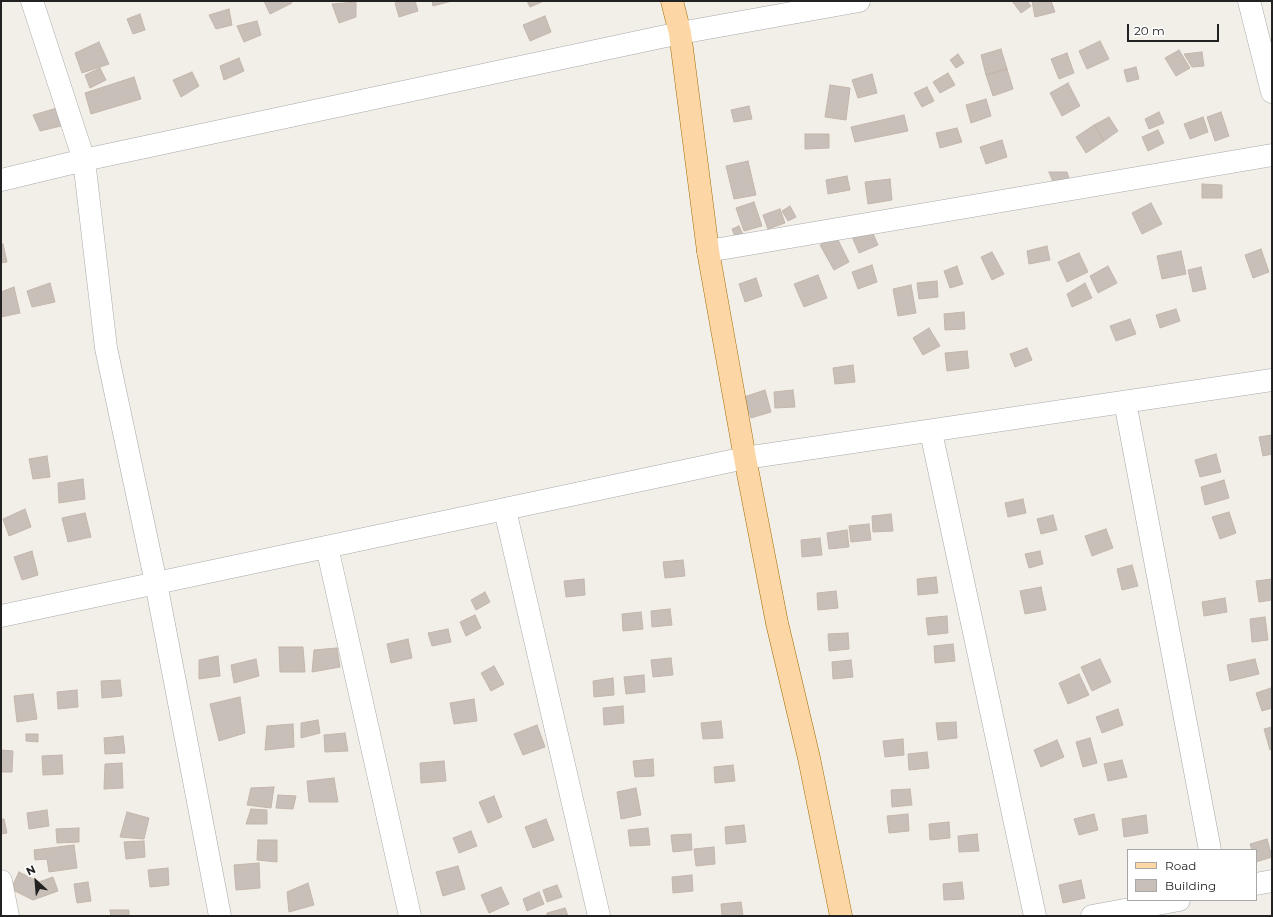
<!DOCTYPE html>
<style>
body{margin:0}
#map{position:relative;width:1273px;height:917px;overflow:hidden;background:#f2efe9;font-family:Montserrat,sans-serif}
canvas{display:block}
.frame{position:absolute;inset:0;border:2px solid #222;pointer-events:none}
.legend{position:absolute;left:1127px;top:849px;width:130px;height:52px;box-sizing:border-box;background:#fff;border:1px solid #a7a7a7;margin:0;padding:5px 7px;list-style:none;font-size:12px;color:#222}
.legend li{display:flex;align-items:center;gap:8px;height:20px}
.legend b{width:20px;border:1px solid #a7a7a7}
.north{position:absolute;left:16px;top:861px;width:40px;height:40px;-webkit-text-stroke:3px #fff;paint-order:stroke;rotate:334deg;font-size:11px;font-weight:700;line-height:16px;text-align:center;color:#222}
.north::after{content:'';display:block;margin:auto;width:14px;height:18px;background:#222;clip-path:polygon(50% 0,100% 100%,50% 72%,0 100%)}
.scale{position:absolute;left:1127px;top:24px;width:92px;height:18px;box-sizing:border-box;border:2px solid #222;border-top:0;padding-left:5px;font-size:12px;line-height:14px;white-space:nowrap;color:#222;-webkit-text-stroke:3px #fff;paint-order:stroke}
</style>
<div id="map">
<canvas width="1273" height="917"></canvas>
<div class="frame"></div>
<ul class="legend">
<li><b style="height:5px;background:#fcd6a4"></b>Road</li>
<li><b style="height:11px;background:#c7bfb8"></b>Building</li>
</ul>
<div class="north">N</div>
<div class="scale">20 m</div>
</div>
<script>
const context = document.querySelector('canvas').getContext('2d');
context.lineJoin = 'round';
function fill(path, color) {
  context.fillStyle = color;
  context.fill(path, 'evenodd');
}
function poly(rows) {
  const path = new Path2D();
  for (const r of rows) {
    path.moveTo(r[0], r[1]);
    for (let i = 2; i < r.length; i += 2) path.lineTo(r[i], r[i + 1]);
  }
  return path;
}
function trace(path, color, width, dash) {
  context.strokeStyle = color;
  context.lineWidth = width;
  context.lineCap = dash ? 'butt' : 'round';
  context.setLineDash(dash || []);
  context.stroke(path);
}
const building = poly([
 [264,1,291,1,292,3,270,14,264,1],
 [403,1,415,1,418,11,399,17,395,3,403,1],
 [432,1,452,1,433,6,432,1],
 [527,1,544,1,530,7,527,1],
 [1012,1,1027,1,1031,6,1021,13,1012,1],
 [1032,1,1051,1,1055,12,1035,17,1032,1],
 [356,2,356,17,339,23,332,4,356,2],
 [229,9,232,25,216,29,209,15,229,9],
 [140,14,145,30,133,34,127,19,140,14],
 [545,16,551,32,530,41,523,25,545,16],
 [257,21,261,35,244,42,237,26,257,21],
 [1100,41,1109,59,1087,69,1079,51,1100,41],
 [99,42,109,64,82,73,75,53,99,42],
 [1001,49,1007,69,986,75,981,55,1001,49],
 [1179,50,1190,68,1176,76,1165,58,1179,50],
 [1202,52,1204,66,1192,67,1184,54,1202,52],
 [1067,53,1074,73,1059,79,1051,59,1067,53],
 [958,54,964,63,956,68,950,60,958,54],
 [239,58,244,71,224,80,220,66,239,58],
 [1136,67,1139,79,1127,82,1124,70,1136,67],
 [100,68,106,80,90,88,85,75,100,68],
 [1007,69,1013,89,993,96,986,75,1007,69],
 [192,72,199,86,181,97,173,80,192,72],
 [948,73,955,85,940,93,933,82,948,73],
 [872,74,877,93,858,98,852,80,872,74],
 [134,77,141,99,91,114,85,93,134,77],
 [1068,83,1080,106,1062,116,1050,93,1068,83],
 [830,85,850,88,846,120,825,117,830,85],
 [927,87,934,101,922,107,914,93,927,87],
 [986,99,991,116,971,123,966,105,986,99],
 [749,106,752,119,734,122,731,110,749,106],
 [57,108,61,126,40,131,33,115,57,108],
 [1159,112,1164,123,1149,129,1145,119,1159,112],
 [1221,112,1229,136,1215,141,1207,117,1221,112],
 [904,115,908,131,855,142,851,127,904,115],
 [1109,117,1118,131,1104,141,1094,125,1109,117],
 [1203,117,1208,132,1190,139,1184,124,1203,117],
 [1094,125,1104,141,1086,153,1076,137,1094,125],
 [957,128,962,142,940,148,936,133,957,128],
 [1158,130,1164,143,1148,151,1142,137,1158,130],
 [805,134,829,134,829,148,805,149,805,134],
 [1002,140,1007,157,986,164,980,147,1002,140],
 [748,161,756,195,734,199,726,166,748,161],
 [1049,172,1067,172,1070,181,1055,187,1049,172],
 [847,176,850,190,828,194,826,180,847,176],
 [890,179,892,200,868,204,865,182,890,179],
 [1202,184,1222,185,1222,198,1202,198,1202,184],
 [754,202,762,226,744,231,736,208,754,202],
 [1151,203,1162,224,1142,234,1132,213,1151,203],
 [790,206,796,217,788,221,782,211,790,206],
 [780,209,785,223,768,229,763,215,780,209],
 [869,224,878,245,859,253,850,232,869,224],
 [739,226,745,239,737,242,732,229,739,226],
 [836,236,849,262,834,270,820,245,836,236],
 [3,244,7,262,1,263,1,245,3,244],
 [1047,246,1050,260,1029,264,1027,251,1047,246],
 [1261,249,1269,272,1253,278,1245,255,1261,249],
 [1181,251,1186,274,1162,279,1157,256,1181,251],
 [992,252,1004,274,992,280,981,257,992,252],
 [1079,253,1088,272,1067,282,1058,262,1079,253],
 [872,265,877,282,858,289,852,272,872,265],
 [957,266,963,284,950,288,944,271,957,266],
 [1108,266,1117,283,1098,293,1090,276,1108,266],
 [1201,267,1206,289,1193,292,1188,270,1201,267],
 [818,275,827,298,804,307,794,284,818,275],
 [756,278,762,296,745,302,739,284,756,278],
 [937,281,938,297,919,299,917,283,937,281],
 [50,283,55,302,32,307,27,291,50,283],
 [1085,283,1092,298,1072,307,1067,294,1085,283],
 [911,285,916,313,898,316,893,289,911,285],
 [14,287,20,313,1,317,1,292,14,287],
 [1176,309,1180,321,1160,328,1156,315,1176,309],
 [964,312,965,329,945,330,944,314,964,312],
 [1130,319,1136,334,1116,341,1110,326,1130,319],
 [929,328,940,346,923,355,913,338,929,328],
 [1027,348,1032,360,1015,367,1010,354,1027,348],
 [967,351,969,368,947,371,945,353,967,351],
 [853,365,855,382,835,384,833,368,853,365],
 [765,390,771,412,751,418,744,397,765,390],
 [793,390,795,407,775,408,774,392,793,390],
 [1272,435,1272,454,1263,456,1259,437,1272,435],
 [1216,454,1221,472,1200,477,1195,460,1216,454],
 [47,456,50,477,33,479,29,459,47,456],
 [83,479,85,499,59,503,58,483,83,479],
 [1224,480,1229,498,1205,505,1201,487,1224,480],
 [1023,499,1026,513,1008,517,1005,503,1023,499],
 [25,509,31,527,9,536,3,519,25,509],
 [1229,512,1236,533,1220,539,1212,517,1229,512],
 [85,513,91,537,68,542,62,518,85,513],
 [891,514,893,531,873,532,872,516,891,514],
 [1053,515,1057,530,1041,534,1037,519,1053,515],
 [869,524,871,540,851,542,849,526,869,524],
 [1106,529,1113,548,1092,556,1085,536,1106,529],
 [847,530,849,547,829,549,827,533,847,530],
 [820,538,822,555,802,557,801,540,820,538],
 [32,551,38,575,22,580,14,557,32,551],
 [1040,551,1043,564,1029,568,1025,554,1040,551],
 [683,560,685,576,665,578,663,562,683,560],
 [1132,565,1138,586,1122,590,1117,569,1132,565],
 [936,577,938,593,918,595,917,579,936,577],
 [584,579,585,595,566,597,564,581,584,579],
 [1272,579,1272,600,1259,602,1256,581,1272,579],
 [1041,587,1046,610,1025,614,1020,591,1041,587],
 [836,591,838,608,818,610,817,593,836,591],
 [485,592,490,602,476,610,471,600,485,592],
 [1225,598,1227,612,1204,616,1202,602,1225,598],
 [670,609,672,625,652,627,651,611,670,609],
 [641,612,643,629,623,631,622,614,641,612],
 [475,615,481,628,466,636,460,622,475,615],
 [947,616,948,633,928,635,926,618,947,616],
 [1265,617,1268,640,1252,642,1250,619,1265,617],
 [448,629,451,642,432,646,428,633,448,629],
 [848,633,849,649,829,651,828,634,848,633],
 [408,639,412,658,391,663,387,644,408,639],
 [953,644,955,661,935,663,934,646,953,644],
 [279,647,303,647,305,672,280,672,279,647],
 [337,648,340,667,312,672,314,650,337,648],
 [218,656,220,676,199,679,199,660,218,656],
 [671,658,673,675,653,677,651,660,671,658],
 [256,659,259,676,234,683,231,665,256,659],
 [1100,659,1111,682,1092,691,1081,667,1100,659],
 [1255,659,1259,674,1230,681,1227,665,1255,659],
 [851,660,853,677,833,679,832,662,851,660],
 [494,666,504,684,491,691,481,673,494,666],
 [1079,674,1089,695,1068,704,1059,683,1079,674],
 [644,675,645,692,626,694,624,677,644,675],
 [613,678,614,695,594,697,593,681,613,678],
 [120,680,122,696,102,698,101,681,120,680],
 [1271,688,1272,708,1262,711,1256,693,1271,688],
 [77,690,78,707,58,709,57,692,77,690],
 [33,694,37,719,17,722,14,696,33,694],
 [240,697,245,733,219,741,210,704,240,697],
 [474,699,477,721,454,724,450,703,474,699],
 [623,706,624,723,604,725,603,708,623,706],
 [1118,709,1123,725,1102,733,1096,717,1118,709],
 [318,720,320,733,301,738,301,723,318,720],
 [721,721,723,738,703,739,701,723,721,721],
 [956,722,957,738,938,740,936,723,956,722],
 [293,724,294,747,265,750,267,726,293,724],
 [537,725,545,747,523,755,514,734,537,725],
 [1272,727,1272,749,1270,750,1264,729,1272,727],
 [345,733,348,751,325,752,324,735,345,733],
 [26,734,38,734,38,742,26,741,26,734],
 [123,736,125,753,105,754,104,738,123,736],
 [1090,738,1097,763,1083,767,1076,742,1090,738],
 [903,739,904,755,885,757,883,741,903,739],
 [1057,740,1064,757,1041,767,1034,750,1057,740],
 [1,750,13,751,12,772,1,772,1,750],
 [927,752,929,768,909,770,908,754,927,752],
 [62,755,63,774,43,775,42,756,62,755],
 [653,759,654,776,635,777,633,761,653,759],
 [1122,760,1127,777,1108,781,1104,764,1122,760],
 [444,761,446,781,421,783,420,763,444,761],
 [122,763,123,788,104,789,105,764,122,763],
 [733,765,735,781,715,783,714,767,733,765],
 [334,778,338,802,309,802,307,781,334,778],
 [274,787,271,808,247,805,251,788,274,787],
 [636,788,641,815,621,819,617,792,636,788],
 [910,789,912,805,892,807,891,790,910,789],
 [278,795,296,796,293,809,276,808,278,795],
 [494,796,502,817,488,823,479,802,494,796],
 [251,809,267,810,267,824,246,824,251,809],
 [47,810,49,826,29,829,27,813,47,810],
 [127,812,149,818,144,839,120,837,127,812],
 [908,814,909,831,889,833,887,816,908,814],
 [1094,814,1098,830,1079,835,1074,819,1094,814],
 [1146,815,1148,833,1124,837,1122,819,1146,815],
 [1,819,4,819,7,833,1,834,1,819],
 [546,819,554,840,533,848,525,827,546,819],
 [949,822,950,838,930,840,929,824,949,822],
 [744,825,746,842,726,844,725,827,744,825],
 [79,828,79,842,57,843,56,829,79,828],
 [648,828,650,845,630,846,628,830,648,828],
 [471,831,477,846,459,853,453,838,471,831],
 [691,834,692,850,673,852,671,835,691,834],
 [977,834,979,851,959,852,958,836,977,834],
 [1267,839,1272,857,1256,862,1256,850,1252,850,1250,844,1267,839],
 [258,840,277,840,277,862,257,860,258,840],
 [144,841,145,857,126,859,124,842,144,841],
 [74,845,77,868,49,872,47,859,35,860,34,850,74,845],
 [714,847,715,864,696,866,694,849,714,847],
 [259,863,260,888,236,890,234,865,259,863],
 [458,866,465,889,443,896,436,872,458,866],
 [168,868,169,885,150,887,148,870,168,868],
 [19,872,39,882,53,877,58,891,33,900,11,889,19,872],
 [692,875,693,891,673,893,672,877,692,875],
 [1081,880,1085,898,1063,903,1059,885,1081,880],
 [88,882,91,901,77,903,74,884,88,882],
 [962,882,964,899,944,900,943,884,962,882],
 [308,883,314,905,289,912,287,892,308,883],
 [557,885,562,897,547,902,543,890,557,885],
 [501,887,509,904,489,913,481,895,501,887],
 [539,892,544,904,527,911,523,899,539,892],
 [741,902,743,916,722,916,721,904,741,902],
 [565,908,568,916,547,916,547,913,565,908],
 [110,910,129,910,129,916,111,916,110,910]
]);
fill(building, '#c7bfb8');
trace(building, '#c4b6ab', 1);
const minor = poly([
 [32,1,84,160,106,348,156,583,220,916],
 [1249,1,1272,92],
 [1,180,84,160,680,33,859,1],
 [708,251,1272,155],
 [1125,402,1210,850],
 [931,432,1035,916],
 [505,510,599,916],
 [327,547,410,916],
 [1,616,745,458,1272,380],
 [1,881,8,916],
 [1256,884,1272,881],
 [1092,916,1179,900]
]);
const primary = poly([
 [672,1,680,33,708,251,745,458,777,623,809,758,841,916]
]);
trace(minor, '#a9a9a9', 23);
trace(primary, '#a06b00', 23);
trace(minor, '#fff', 22);
trace(primary, '#fcd6a4', 22);
</script>
